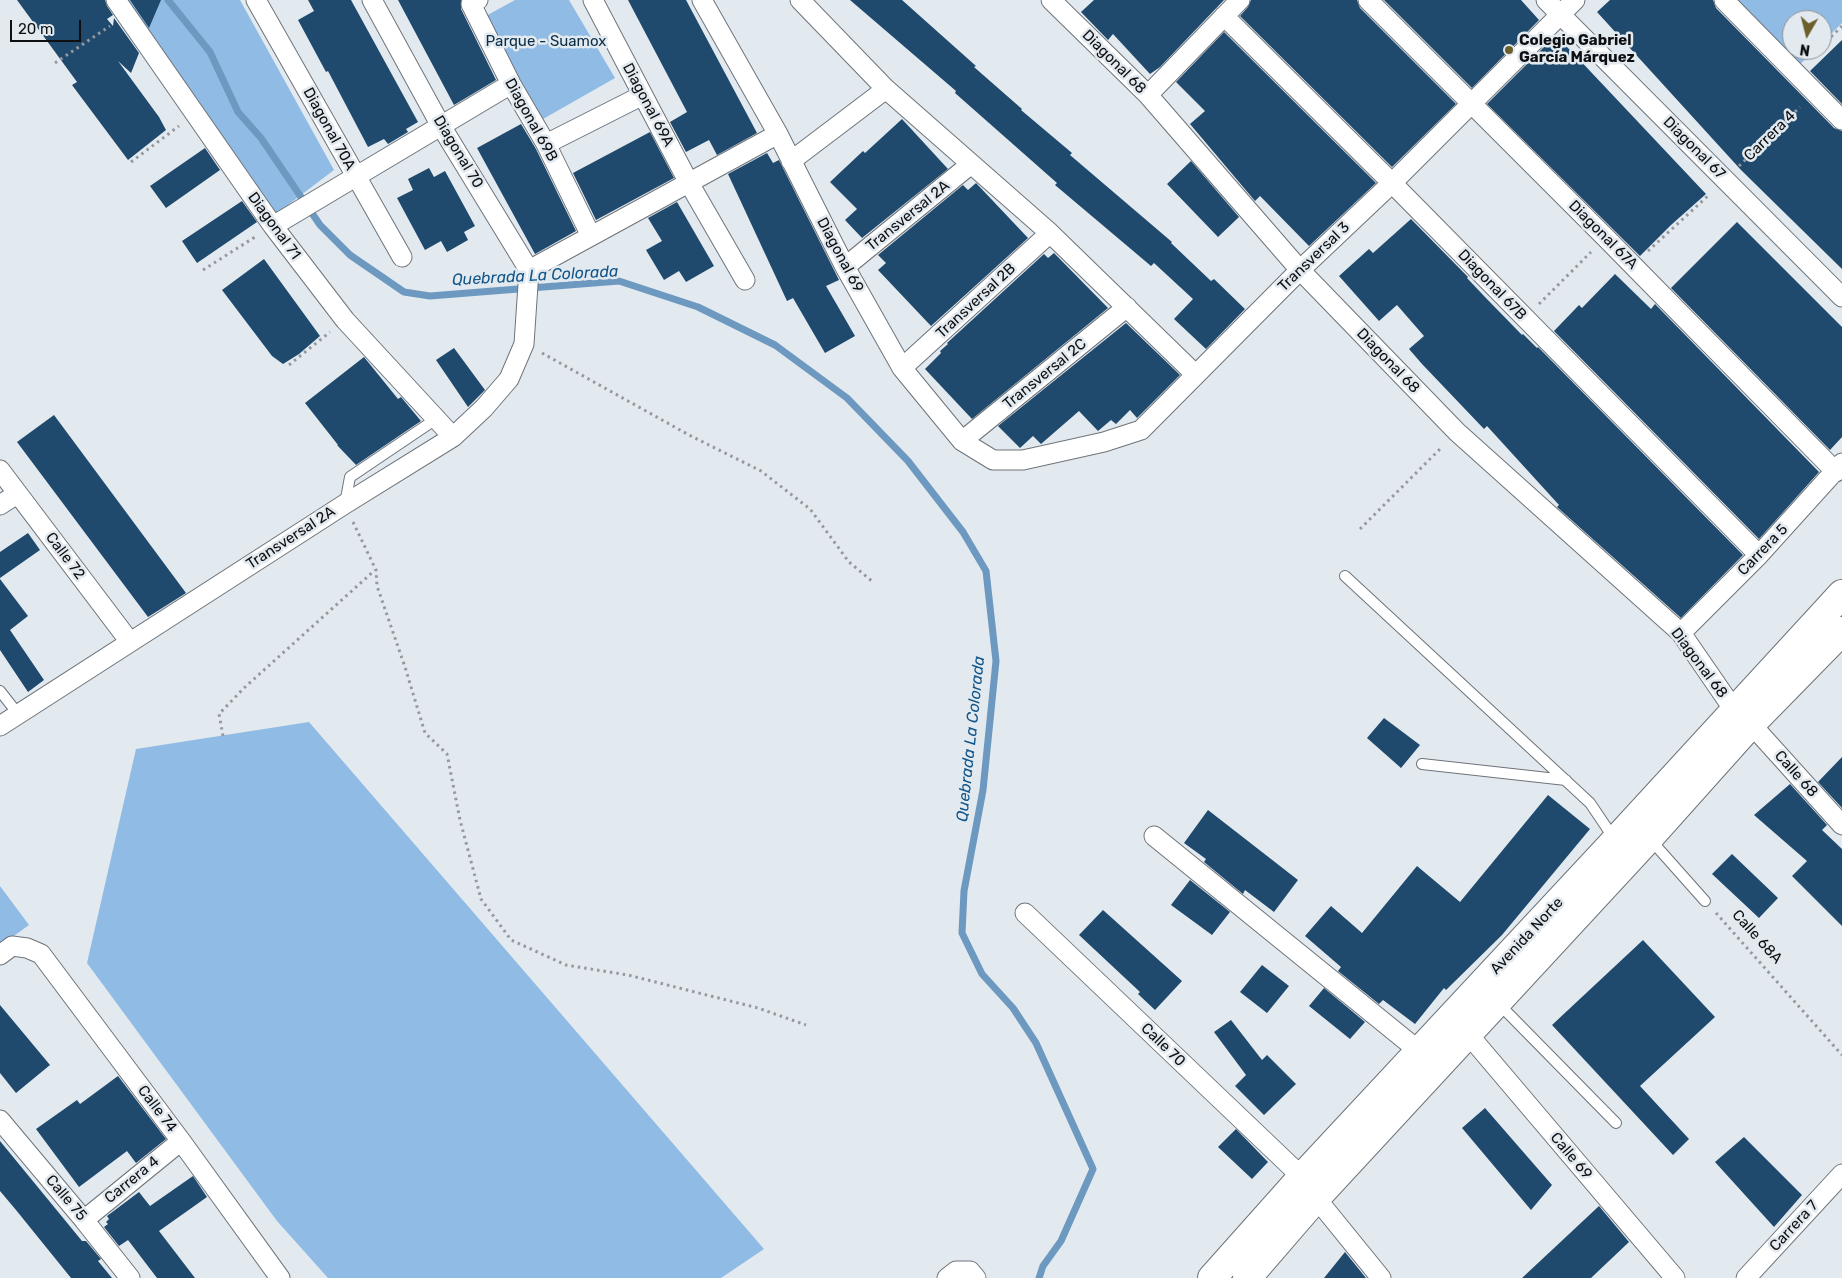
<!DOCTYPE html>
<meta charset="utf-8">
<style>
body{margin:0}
#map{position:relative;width:1842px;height:1278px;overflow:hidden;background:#e2e9ef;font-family:Rubik,sans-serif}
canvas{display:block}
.north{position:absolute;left:1782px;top:10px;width:50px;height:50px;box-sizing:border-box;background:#e2e9ef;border:1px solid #8d9297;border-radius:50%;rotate:188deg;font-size:14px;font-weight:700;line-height:20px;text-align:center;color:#0d0f12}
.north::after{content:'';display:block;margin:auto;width:18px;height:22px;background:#6b602c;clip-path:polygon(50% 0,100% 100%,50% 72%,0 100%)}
.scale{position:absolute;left:10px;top:20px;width:71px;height:22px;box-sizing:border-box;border:2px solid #0d0f12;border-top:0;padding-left:6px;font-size:15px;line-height:18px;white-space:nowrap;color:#0d0f12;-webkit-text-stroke:4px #e2e9ef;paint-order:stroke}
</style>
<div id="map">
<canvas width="1842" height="1278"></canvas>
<div class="north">N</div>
<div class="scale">20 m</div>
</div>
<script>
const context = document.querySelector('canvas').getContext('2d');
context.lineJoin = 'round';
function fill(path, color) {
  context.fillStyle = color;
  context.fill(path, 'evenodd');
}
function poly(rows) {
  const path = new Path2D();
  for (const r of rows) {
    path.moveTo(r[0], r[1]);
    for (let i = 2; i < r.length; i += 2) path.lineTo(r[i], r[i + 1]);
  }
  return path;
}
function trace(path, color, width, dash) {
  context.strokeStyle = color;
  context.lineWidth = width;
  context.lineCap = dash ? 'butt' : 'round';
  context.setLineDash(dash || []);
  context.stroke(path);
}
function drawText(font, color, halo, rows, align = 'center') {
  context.font = font + ' Rubik,sans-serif';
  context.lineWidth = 5;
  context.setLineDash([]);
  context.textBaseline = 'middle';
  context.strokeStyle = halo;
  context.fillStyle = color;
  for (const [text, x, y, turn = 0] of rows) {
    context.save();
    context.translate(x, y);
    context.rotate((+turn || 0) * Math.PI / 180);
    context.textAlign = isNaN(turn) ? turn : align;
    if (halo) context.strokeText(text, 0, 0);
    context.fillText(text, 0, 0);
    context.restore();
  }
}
fill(poly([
 [126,0,240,0,334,170,272,217],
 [515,0,569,0,615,78,543,119,484,17],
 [1728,0,1842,0,1842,23,1822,43,1822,20,1792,20,1792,50,1815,50,1795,69],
 [309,722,764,1249,721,1278,328,1278,277,1221,87,963,136,749],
 [0,886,29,925,0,946]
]), '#90bbe4');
trace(poly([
 [168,0,210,52,238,112,261,138,320,225,350,255,404,292,430,296,619,281,698,307,775,345,847,398,908,461,963,532,986,571,996,661,983,790,964,891,962,933,982,974,1013,1008,1036,1043,1093,1169,1061,1241,1043,1266,1039,1278]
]), '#6d98c0', 7);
fill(poly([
 [17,0,105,0,107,6,113,15,107,19,113,26,114,18,139,53,131,73,118,61,159,117,166,130,128,160,72,85,77,82],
 [130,0,161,0,149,28],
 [308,0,351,0,418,122,406,129,408,132,388,144,384,139,368,147,328,71,326,72,298,20,314,11],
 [398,0,461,0,461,9,496,80,454,105],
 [628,0,686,0,757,133,717,155,709,140,686,152,670,122,687,112],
 [850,0,902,0,976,66,974,67,1022,109,1021,110,1072,153,1070,155,1172,242,1171,243,1211,281,1214,279,1245,309,1206,349,1174,319,1193,299,1154,263,1151,266,1055,185,1057,183,955,93,956,91],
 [1094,0,1224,0,1160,67,1150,74,1113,34,1108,40,1081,12],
 [1251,0,1357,0,1360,8,1456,104,1392,167,1240,16,1248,7],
 [1384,0,1521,0,1539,20,1472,88],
 [1610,0,1713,0,1716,8,1834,128,1842,131,1842,269,1741,170,1597,12],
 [1224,32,1376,183,1309,246,1264,200,1260,196,1255,201,1190,124,1205,111,1176,82],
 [1554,37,1557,41,1559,39,1574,54,1706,194,1671,225,1640,256,1487,104],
 [1842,40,1842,104,1810,71],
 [902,119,948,169,862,238,845,220,857,209,830,182,863,151,865,153],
 [521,124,536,149,576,231,535,254,477,148],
 [650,132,674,178,596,220,573,173],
 [205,148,220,170,166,208,150,186],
 [767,153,773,163,779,160,839,280,826,286,855,336,825,353,793,298,787,301,728,174],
 [1191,161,1239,217,1218,237,1167,184],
 [429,168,434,177,445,171,475,226,464,232,468,240,447,252,441,241,425,250,397,198,413,190,408,179],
 [976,183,1028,238,931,326,878,270,886,263,878,255,963,185,968,190],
 [242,201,257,222,197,263,182,241],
 [677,202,714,266,686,282,679,271,664,280,646,250,662,241,648,218],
 [1411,219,1468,277,1467,278,1484,296,1522,335,1523,334,1537,348,1538,347,1743,555,1681,618,1557,507,1559,505,1487,426,1484,429,1422,364,1409,349,1424,336,1397,305,1379,321,1339,276,1369,249,1373,253],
 [1737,222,1842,327,1842,437,1830,450,1671,288],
 [1054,253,1108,308,972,419,925,369,941,353,940,351,948,344,947,343,1044,254,1048,258],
 [264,259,320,336,299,354,283,364,272,356,222,290],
 [1615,274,1651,309,1655,304,1819,472,1759,539,1554,331,1579,305,1582,308],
 [1126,323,1180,375,1137,418,1130,410,1116,424,1111,420,1098,431,1079,411,1041,444,1033,436,1020,448,998,426],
 [454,348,485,390,468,407,436,360],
 [364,357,398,399,401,397,421,421,356,465,337,445,338,445,305,403],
 [54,415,186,593,148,617,17,442],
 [28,533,40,550,0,578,0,552],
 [0,579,28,616,10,630,44,680,28,692,0,650],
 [1384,718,1420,745,1401,768,1367,738],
 [1842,757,1842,808,1818,782],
 [1790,784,1827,825,1822,830,1842,849,1842,926,1792,876,1807,861,1754,815],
 [1548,795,1590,829,1502,935,1446,990,1444,988,1415,1024,1383,1000,1379,1004,1338,971,1341,967,1305,936,1331,906,1362,933,1417,866,1460,902],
 [1208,810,1298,880,1274,912,1245,890,1243,894,1204,862,1206,859,1184,843],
 [1732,854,1778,898,1759,918,1712,874],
 [1190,880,1230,912,1212,935,1171,905],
 [1103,910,1182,981,1155,1010,1138,994,1140,992,1079,935],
 [1643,940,1715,1017,1640,1086,1689,1139,1673,1155,1552,1025],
 [1262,965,1289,986,1267,1013,1240,992],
 [1324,988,1365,1022,1350,1039,1309,1006],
 [0,1005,50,1065,16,1093,0,1073],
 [1231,1020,1262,1060,1267,1055,1296,1084,1264,1115,1235,1086,1246,1075,1214,1032],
 [118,1076,166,1139,136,1163,127,1151,79,1187,36,1129,77,1100,80,1104],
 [1485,1108,1552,1185,1531,1210,1462,1128],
 [1236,1129,1268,1162,1252,1179,1218,1147],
 [1744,1137,1802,1195,1774,1227,1715,1162],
 [0,1141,82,1241,86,1241,101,1259,98,1261,112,1278,71,1278,16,1210,0,1191],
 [193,1176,207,1197,159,1231,195,1278,157,1278,128,1240,119,1246,104,1227,108,1224,106,1222,109,1219,107,1216,139,1192,150,1206],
 [1599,1206,1629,1242,1591,1278,1522,1278],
 [1345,1252,1366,1278,1324,1278]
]), '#204a6d');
const service = poly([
 [345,504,350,477,436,419],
 [1345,576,1590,803,1615,840],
 [0,691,18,714],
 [1422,764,1566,780],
 [1649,838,1705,901],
 [1498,1003,1616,1123]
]);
const minor = poly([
 [116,0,273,226,345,320,453,437],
 [256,0,402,257],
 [478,0,471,4,511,84,546,144,591,236],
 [593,0,689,183,745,280],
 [702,0,778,134,845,267,902,368,962,441,993,460,1023,460,1104,442,1141,430,1300,270,1392,183,1575,0],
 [800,0,886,89,1050,233,1195,374],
 [1051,0,1148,95,1300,270,1457,432,1681,633,1734,710],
 [1368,0,1606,238,1836,472],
 [1546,0,1842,297],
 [1724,0,1842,120],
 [1224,16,1392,183,1759,555],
 [1148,95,1240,0],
 [546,144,643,95],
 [791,161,886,89],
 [273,226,511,84],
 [845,267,971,164],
 [529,270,778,134],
 [902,368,1050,233],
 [962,441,1127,307],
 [0,470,130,642],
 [0,505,17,494],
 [1681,633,1759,555,1842,463],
 [1751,724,1842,825],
 [0,726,345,504,453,437,484,408,509,379,524,344,529,270,441,126,372,0],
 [1154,836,1419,1051],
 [1025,913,1302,1177],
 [0,955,12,946,27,948,41,954,181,1141,280,1278],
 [1468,1034,1675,1278],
 [0,1120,84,1220,130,1278],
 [1316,1198,1381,1278],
 [84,1220,181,1141],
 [947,1278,956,1271,970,1271,976,1278],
 [1746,1278,1842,1174]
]);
const primary = poly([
 [1212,1278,1302,1177,1615,841,1842,594],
 [1247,1278,1316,1198,1649,838,1751,724,1842,631]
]);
trace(service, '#6e747a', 12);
trace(minor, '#6e747a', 21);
trace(primary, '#6e747a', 30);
trace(poly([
 [1822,46,1842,26],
 [1810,58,1818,50],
 [55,63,110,26],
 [131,162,179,126],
 [1739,166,1800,107],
 [1648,251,1710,194],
 [203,270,255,237],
 [1539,304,1591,252],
 [542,353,689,435,761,471,810,509,849,562,873,582],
 [289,365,330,332],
 [353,522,376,570,377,586,405,667,425,733,447,754,460,820,481,899,511,940,566,965,628,975,758,1008,806,1025],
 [1360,529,1442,447],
 [223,736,219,714,244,688,375,570],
 [1716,913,1842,1055]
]), '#94999e', 3, [2.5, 4]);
trace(service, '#fff', 10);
trace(minor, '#fff', 19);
trace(primary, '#fff', 28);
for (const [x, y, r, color] of [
 [1509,50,5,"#6b602c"]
]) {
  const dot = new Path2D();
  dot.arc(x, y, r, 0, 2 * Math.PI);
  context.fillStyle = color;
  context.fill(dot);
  trace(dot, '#e2e9ef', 2);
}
drawText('bold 15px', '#0d0f12', '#e2e9ef', [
 ["Colegio Gabriel",1519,41],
 ["García Márquez",1519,58]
], 'left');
drawText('15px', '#092c47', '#e2e9ef', [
 ["Parque - Suamox",546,42]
]);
drawText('15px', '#0d0f12', '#e2e9ef', [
 ["Diagonal 68",1114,62,45],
 ["Diagonal 69A",648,105,62],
 ["Diagonal 69B",531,120,61],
 ["Diagonal 70A",329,129,61],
 ["Carrera 4",1770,136,-44],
 ["Diagonal 67",1694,148,45],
 ["Diagonal 70",458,152,59],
 ["Transversal 2A",908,216,-39],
 ["Diagonal 71",274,226,54],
 ["Diagonal 67A",1603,235,45],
 ["Diagonal 69",840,255,62],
 ["Transversal 3",1314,257,-44],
 ["Diagonal 67B",1492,285,46],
 ["Transversal 2B",976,301,-43],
 ["Diagonal 68",1388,361,46],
 ["Transversal 2C",1045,374,-39],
 ["Transversal 2A",291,538,-33],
 ["Carrera 5",1763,550,-46],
 ["Calle 72",65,556,53],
 ["Diagonal 68",1699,663,53],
 ["Calle 68",1796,774,48],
 ["Avenida Norte",1527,936,-47],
 ["Calle 68A",1757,937,48],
 ["Calle 70",1163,1045,44],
 ["Calle 74",157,1109,53],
 ["Calle 69",1571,1156,50],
 ["Carrera 4",132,1180,-39],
 ["Calle 75",66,1198,50],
 ["Carrera 7",1794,1226,-47]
]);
drawText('italic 16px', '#115589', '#e2e9ef', [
 ["Quebrada La Colorada",535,276,-3],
 ["Quebrada La Colorada",971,739,-84]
]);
</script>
